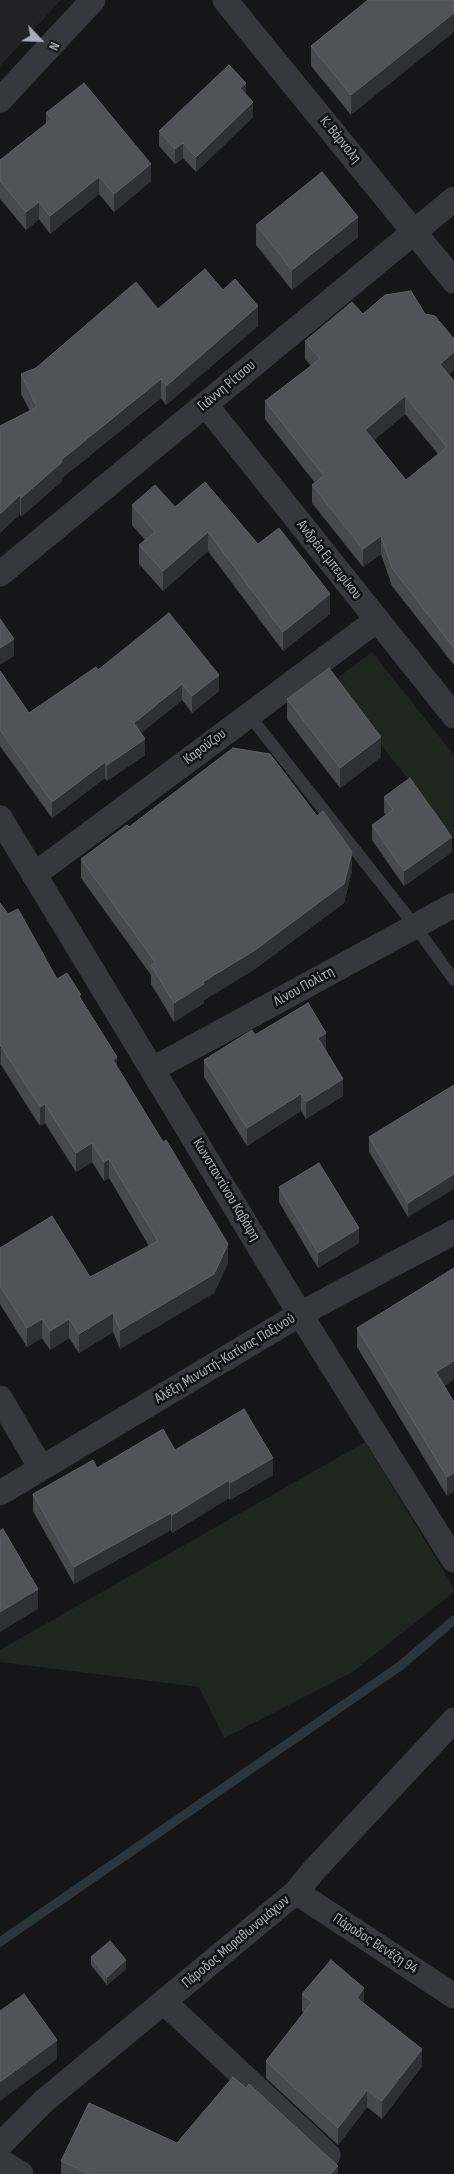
<!DOCTYPE html>
<meta charset="utf-8">
<style>
body{margin:0}
#map{position:relative;width:454px;height:2174px;overflow:hidden;background:#161618;font-family:"Sofia Sans Condensed",sans-serif}
canvas{display:block}
.north{position:absolute;left:15px;top:15px;width:50px;height:50px;-webkit-text-stroke:4px #111113;paint-order:stroke;rotate:114deg;font-size:14px;font-weight:700;line-height:20px;text-align:center;color:#a8adb8}
.north::after{content:'';display:block;margin:auto;width:18px;height:22px;background:#a8adb8;clip-path:polygon(50% 0,100% 100%,50% 72%,0 100%)}
</style>
<div id="map">
<canvas width="454" height="2174"></canvas>
<div class="north">N</div>
</div>
<script>
const context = document.querySelector('canvas').getContext('2d');
context.lineJoin = 'round';
function fill(path, color) {
  context.fillStyle = color;
  context.fill(path, 'evenodd');
}
function poly(rows) {
  const path = new Path2D();
  for (const r of rows) {
    path.moveTo(r[0], r[1]);
    for (let i = 2; i < r.length; i += 2) path.lineTo(r[i], r[i + 1]);
  }
  return path;
}
function trace(path, color, width, dash) {
  context.strokeStyle = color;
  context.lineWidth = width;
  context.lineCap = dash ? 'butt' : 'round';
  context.setLineDash(dash || []);
  context.stroke(path);
}
function drawText(font, color, halo, rows, align = 'center') {
  context.font = font + ' "Sofia Sans Condensed",sans-serif';
  context.lineWidth = 5;
  context.setLineDash([]);
  context.textBaseline = 'middle';
  context.strokeStyle = halo;
  context.fillStyle = color;
  for (const [text, x, y, turn = 0] of rows) {
    context.save();
    context.translate(x, y);
    context.rotate((+turn || 0) * Math.PI / 180);
    context.textAlign = isNaN(turn) ? turn : align;
    if (halo) context.strokeText(text, 0, 0);
    context.fillText(text, 0, 0);
    context.restore();
  }
}
fill(poly([
 [0,0,61,0,0,66]
]), '#222225');
fill(poly([
 [372,652,454,755,454,838,332,682],
 [365,1442,454,1588,454,1592,351,1673,224,1738,199,1687,0,1662,0,1650]
]), '#1e261f');
trace(poly([
 [0,1942,400,1666,454,1620]
]), '#2c353c', 9);
trace(poly([
 [249,715,415,926,454,980]
]), '#37383d', 12);
trace(poly([
 [225,0,454,281],
 [0,100,93,0],
 [205,404,454,716],
 [0,574,454,199],
 [0,818,300,1314,454,1560],
 [34,875,377,620],
 [153,1069,454,905],
 [0,1398,41,1468],
 [0,1493,300,1314,454,1232],
 [296,1892,454,1996],
 [164,2002,328,2155],
 [0,2145,44,2101,296,1892,315,1869,454,1720],
 [0,2161,21,2174]
]), '#37383d', 25);
fill(poly([
 [368,0,351,115,311,66,311,46],
 [246,94,253,117,196,172,183,158,175,164,159,146,159,131],
 [46,113,151,181,114,212,99,194,50,234,39,219,26,230,0,199,0,160,46,124],
 [256,225,358,237,292,290,256,245],
 [223,290,258,326,166,405,161,398,62,478,62,481,21,517,20,514,0,533,30,411,21,394,21,374,36,368,158,309],
 [363,314,425,314,454,339,454,370,448,374,454,381,454,665,392,586,381,554,363,567,312,503,312,485,315,483,265,419,265,401,311,366,305,359,305,341],
 [405,414,438,454,406,480,374,440],
 [132,505,175,507,258,544,330,614,283,651,208,551,163,591,139,564,139,545,145,540,132,525],
 [98,670,219,691,192,713,182,700,141,733,145,755,107,781,105,778,52,818,0,746,0,671,29,713],
 [287,699,381,757,340,788,287,719],
 [384,797,452,852,404,886,372,840,372,825,386,815,384,812],
 [129,827,352,871,344,903,255,969,204,1000,204,1003,174,1022,151,984,151,975,81,878,81,859],
 [0,903,8,914,57,979,81,1000,117,1068,228,1263,214,1293,120,1349,113,1332,79,1353,69,1338,50,1350,42,1338,27,1347,0,1304,0,1248,90,1277,149,1246,109,1178,104,1181,92,1162,76,1172,45,1123,40,1126,1,1065,0,1065],
 [255,1035,326,1050,343,1096,306,1119,301,1111,247,1146,204,1077,204,1060],
 [454,1085,408,1217,369,1152,369,1137],
 [279,1187,359,1243,318,1268,279,1202],
 [357,1328,444,1386,454,1402,447,1496,357,1347],
 [175,1450,273,1475,230,1500,229,1498,172,1533,171,1530,74,1584,33,1511,33,1494,97,1468],
 [91,1957,126,1969,107,1985,91,1965],
 [302,1994,364,2004,422,2066,382,2119,367,2107,338,2145,266,2078,266,2061,304,2013,302,2011],
 [177,2143,338,2174,61,2174,61,2161]
]), '#47494d');
fill(poly([
 [454,13,454,32,351,115,351,95],
 [246,83,246,98,240,88],
 [253,102,253,117,196,172,196,157],
 [183,143,183,158,175,164,175,149],
 [151,164,151,181,114,212,114,194],
 [99,177,99,194,50,234,50,216],
 [39,202,39,219,26,230,26,212],
 [358,217,358,237,292,290,292,270],
 [258,306,258,326,166,405,166,386],
 [454,352,454,370,440,382,440,364],
 [161,379,161,398,62,478,62,481,21,517,21,498,61,460],
 [405,396,405,414,365,447,365,430],
 [20,495,20,514,0,533,0,514],
 [208,532,208,551,163,591,163,571],
 [381,536,381,554,363,567,363,549],
 [330,594,330,614,283,651,283,632],
 [14,639,14,656,0,665,0,648],
 [219,675,219,691,192,713,192,696],
 [182,684,182,700,134,739,134,723],
 [381,737,381,757,340,788,340,768],
 [145,739,145,755,107,781,107,765],
 [105,762,105,778,52,818,52,802],
 [452,837,452,852,404,886,404,871],
 [352,852,352,871,344,903,255,969,204,1000,204,1003,174,1022,174,1003,203,982],
 [326,1033,326,1051,318,1038],
 [0,1046,1,1046,1,1065,0,1065],
 [117,1057,117,1076,113,1060],
 [343,1079,343,1096,306,1119,306,1102],
 [301,1094,301,1111,247,1146,247,1128],
 [45,1104,45,1123,40,1126,40,1107],
 [92,1143,92,1162,76,1172,76,1153],
 [109,1159,109,1178,104,1181,104,1162],
 [454,1174,454,1189,408,1217,408,1203],
 [359,1228,359,1243,318,1268,318,1253],
 [228,1244,228,1263,214,1293,120,1349,120,1330],
 [113,1313,113,1332,79,1353,79,1334],
 [42,1319,42,1338,27,1347,27,1328],
 [69,1319,69,1338,50,1350,50,1331],
 [454,1361,454,1380,436,1391,436,1372],
 [273,1458,273,1475,230,1500,230,1483],
 [454,1473,454,1492,447,1496,447,1477],
 [229,1480,229,1498,172,1533,172,1515],
 [171,1513,171,1530,74,1584,74,1567],
 [38,1589,38,1609,0,1632,0,1612],
 [126,1960,126,1969,107,1985,107,1977],
 [364,1988,364,2006,357,1998],
 [57,2040,57,2059,0,2101,0,2082],
 [422,2049,422,2066,382,2119,382,2101],
 [367,2090,367,2107,338,2145,338,2128],
 [338,2166,338,2174,331,2174]
]), '#2f3033');
const building = poly([
 [368,0,454,0,454,13,351,95,311,46,368,0],
 [229,65,246,83,240,88,253,102,196,157,183,143,175,149,159,131,229,65],
 [84,83,151,164,114,194,99,177,50,216,39,202,26,212,0,181,0,160,52,119,46,113,84,83],
 [322,172,358,217,292,270,256,225,322,172],
 [205,269,223,290,235,279,258,306,166,386,161,379,61,460,62,462,21,498,20,495,0,514,0,426,37,407,21,374,36,368,136,282,158,309,205,269],
 [411,291,425,314,435,316,454,339,454,352,440,364,454,381,454,648,392,568,381,536,363,549,312,485,324,476,265,401,320,359,305,341,352,302,363,314,385,295,411,291],
 [405,396,447,447,406,480,365,430,405,396],
 [205,482,258,544,279,528,330,594,283,632,208,532,163,571,139,545,155,532,132,505,155,485,175,507,205,482],
 [169,613,219,675,192,696,182,684,134,723,145,739,107,765,105,762,52,802,0,730,0,671,29,713,96,667,98,670,169,613],
 [0,619,14,639,0,648,0,619],
 [329,668,381,737,340,768,287,699,329,668],
 [233,748,270,754,317,816,323,811,352,852,344,884,255,950,203,982,204,984,174,1003,151,965,155,962,81,859,127,825,129,827,233,748],
 [410,778,452,837,404,871,372,825,393,810,384,797,410,778],
 [0,903,8,914,18,909,57,979,67,973,81,995,79,996,117,1057,113,1060,163,1142,166,1140,228,1244,214,1274,120,1330,113,1313,79,1334,69,1319,50,1331,42,1319,27,1328,0,1286,0,1248,52,1216,90,1277,158,1241,109,1159,104,1162,92,1143,76,1153,45,1104,40,1107,1,1046,0,1046,0,903],
 [308,1003,326,1033,318,1038,343,1079,306,1102,301,1094,247,1128,204,1060,252,1030,255,1035,308,1003],
 [454,1085,454,1174,408,1203,369,1137,454,1085],
 [319,1163,359,1228,318,1253,279,1187,319,1163],
 [454,1268,454,1361,436,1372,454,1402,454,1473,447,1477,357,1328,454,1268],
 [244,1409,273,1458,230,1483,229,1480,172,1515,171,1513,74,1567,33,1494,93,1460,97,1468,163,1429,175,1450,244,1409],
 [3,1529,38,1589,0,1612,0,1531,3,1529],
 [110,1941,126,1960,107,1977,91,1957,110,1941],
 [331,1960,364,1988,357,1998,422,2049,382,2101,367,2090,338,2128,266,2061,312,2002,302,1994,331,1960],
 [24,1994,57,2040,0,2082,0,2011,24,1994],
 [233,2077,246,2088,249,2084,338,2166,331,2174,89,2174,61,2161,89,2103,177,2143,233,2077]
]);
fill(building, '#525359');
trace(building, '#5f6168', 1);
drawText('15px', '#a8adb8', '#111113', [
 ["Κ. Βάρναλη",340,140,51],
 ["Γιάννη Ρίτσου",227,386,-40],
 ["Ανδρέα Εμπειρίκου",329,560,52],
 ["Καρούζου",205,747,-37],
 ["Λίνου Πολίτη",304,987,-29],
 ["Κωνσταντίνου Καβάφη",226,1190,59],
 ["Αλέξη Μινωτή-Κατίνας Παξινού",225,1359,-31],
 ["Πάροδος Μαραθωνομάχων",236,1942,-40],
 ["Πάροδος Βενέζη 94",375,1944,33]
]);
</script>
